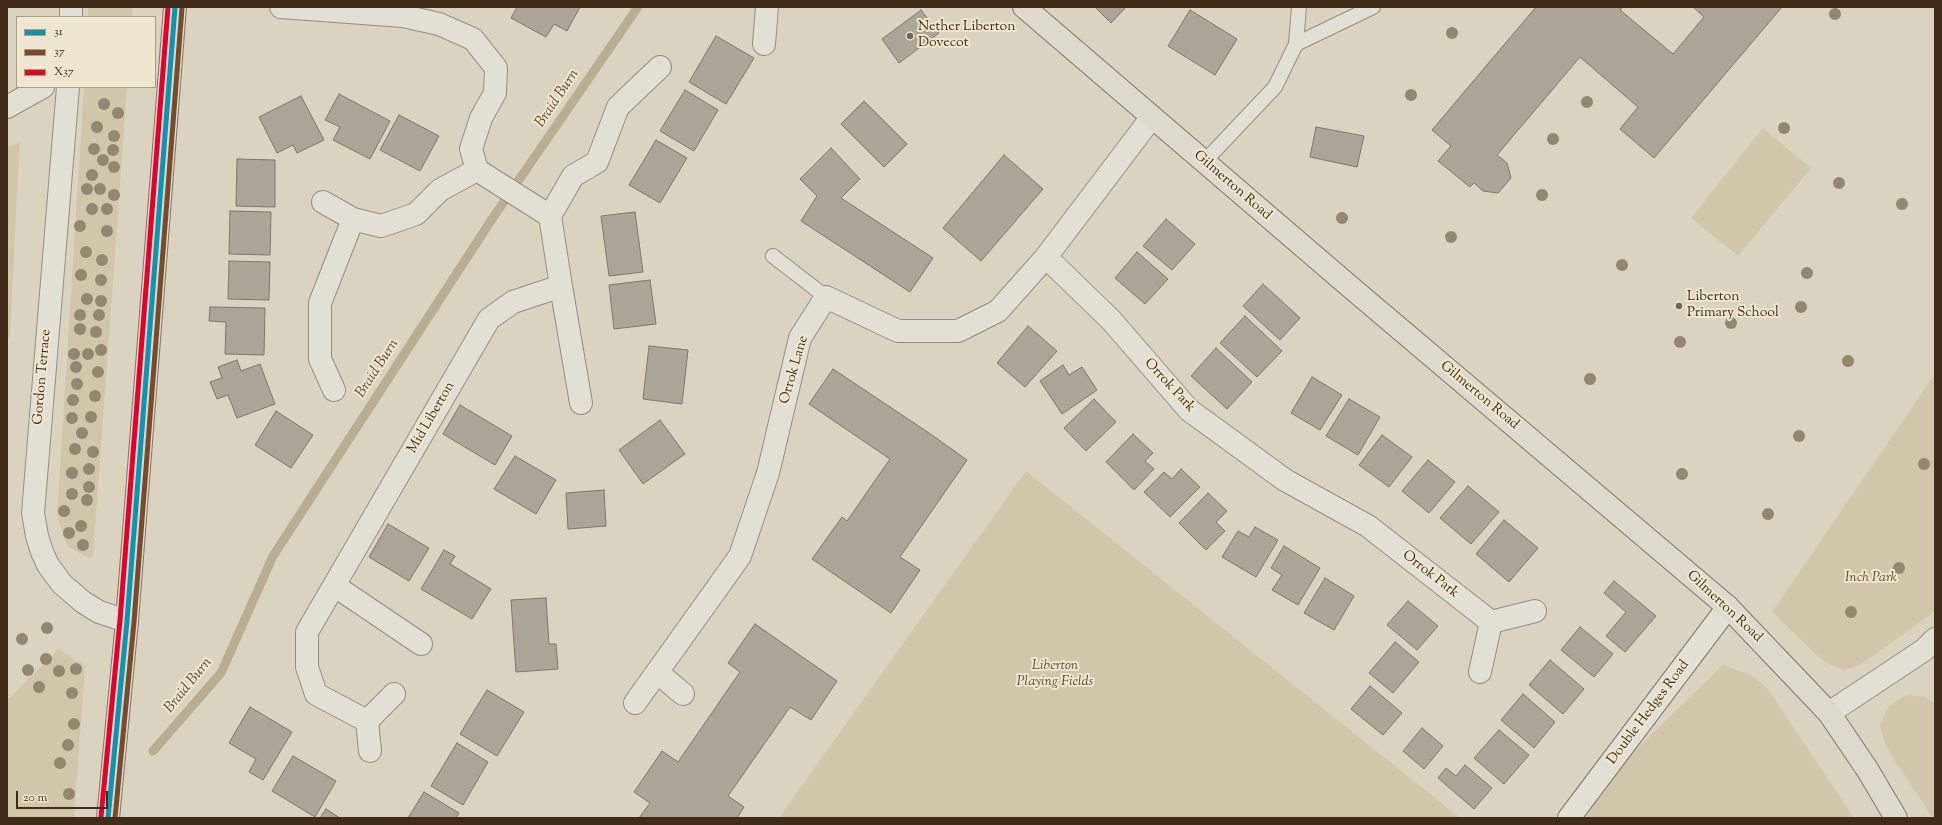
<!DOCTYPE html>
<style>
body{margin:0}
#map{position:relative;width:1942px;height:825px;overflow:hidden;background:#dad3bf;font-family:"Sorts Mill Goudy",serif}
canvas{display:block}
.frame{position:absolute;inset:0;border:8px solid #402c18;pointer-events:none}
.legend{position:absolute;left:16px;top:16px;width:140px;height:72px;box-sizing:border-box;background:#eee6ce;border:1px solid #a89c85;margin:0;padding:5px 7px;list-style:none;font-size:12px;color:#402c18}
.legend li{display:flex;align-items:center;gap:8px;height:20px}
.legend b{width:20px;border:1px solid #a89c85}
.scale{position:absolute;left:16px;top:791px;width:92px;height:18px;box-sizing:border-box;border:2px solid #402c18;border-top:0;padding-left:5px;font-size:12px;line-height:14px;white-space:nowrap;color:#402c18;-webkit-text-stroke:3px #eee6ce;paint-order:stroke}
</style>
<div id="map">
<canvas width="1942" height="825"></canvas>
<div class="frame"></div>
<ul class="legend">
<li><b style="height:5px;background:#0a96b3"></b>31</li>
<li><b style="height:5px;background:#7a4b2a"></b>37</li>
<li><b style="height:5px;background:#e4002b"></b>X37</li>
</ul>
<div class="scale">20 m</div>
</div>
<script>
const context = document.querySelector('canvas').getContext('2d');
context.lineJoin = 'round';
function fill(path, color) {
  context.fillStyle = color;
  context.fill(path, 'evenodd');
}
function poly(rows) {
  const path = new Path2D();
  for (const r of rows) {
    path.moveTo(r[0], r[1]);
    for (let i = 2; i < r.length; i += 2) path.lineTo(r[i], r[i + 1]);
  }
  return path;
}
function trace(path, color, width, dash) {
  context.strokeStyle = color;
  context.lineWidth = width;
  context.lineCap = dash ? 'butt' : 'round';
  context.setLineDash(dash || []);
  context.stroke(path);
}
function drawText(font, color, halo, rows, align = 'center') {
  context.font = font + ' "Sorts Mill Goudy",serif';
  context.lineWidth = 4;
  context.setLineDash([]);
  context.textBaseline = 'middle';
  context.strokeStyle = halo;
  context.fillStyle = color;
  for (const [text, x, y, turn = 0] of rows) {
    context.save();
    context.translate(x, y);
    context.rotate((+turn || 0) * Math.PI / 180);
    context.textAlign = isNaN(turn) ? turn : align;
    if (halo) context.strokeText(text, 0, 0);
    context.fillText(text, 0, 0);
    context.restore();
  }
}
fill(poly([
 [88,7,133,7,132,17,88,17],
 [84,87,127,87,93,556,89,558,67,546,57,516],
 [1763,128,1811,168,1738,256,1691,218],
 [20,142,17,192,10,337,7,336,7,148],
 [1935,374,1935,610,1929,616,1860,665,1844,670,1824,662,1772,612],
 [1026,471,1460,818,779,818],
 [59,649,85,666,74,818,7,818,7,700],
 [1723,665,1751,675,1767,688,1854,818,1584,818,1628,757],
 [1907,695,1925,697,1935,704,1935,818,1933,818,1886,747,1880,726,1889,706]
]), '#d1c6aa');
trace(poly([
 [153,751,221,673,273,556,492,219,638,7]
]), '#baae92', 9);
const building = poly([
 [517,7,580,7,567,31,554,24,546,37,511,18,517,7],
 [1095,7,1126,7,1111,23,1095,7],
 [1536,7,1623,7,1620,10,1673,54,1704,17,1693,7,1782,7,1654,158,1620,129,1638,107,1580,57,1497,155,1507,163,1511,178,1498,193,1483,191,1474,183,1470,187,1438,161,1451,146,1432,130,1536,7],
 [921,10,939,33,899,63,882,39,921,10],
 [1190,10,1237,39,1215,75,1168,46,1190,10],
 [716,36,754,58,726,104,689,82,716,36],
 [685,90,718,110,694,151,660,131,685,90],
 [339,94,390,121,370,159,333,140,340,127,325,120,339,94],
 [301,96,324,140,297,153,293,145,277,153,259,117,301,96],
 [864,101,907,144,884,167,841,124,864,101],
 [399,115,439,136,420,171,380,150,399,115],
 [1316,127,1364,136,1357,167,1310,157,1316,127],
 [656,140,687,158,660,203,629,185,656,140],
 [831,148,860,179,841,198,933,258,910,292,801,221,817,196,800,179,831,148],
 [1004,155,1043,189,981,261,943,228,1004,155],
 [237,159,275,160,275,207,236,206,237,159],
 [230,211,271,212,270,255,229,254,230,211],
 [635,212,643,272,609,276,601,216,635,212],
 [1166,219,1195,244,1172,270,1143,246,1166,219],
 [1137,252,1168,279,1145,304,1115,278,1137,252],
 [229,261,270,262,269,300,228,299,229,261],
 [650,280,656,324,614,329,609,285,650,280],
 [1263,284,1300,318,1280,340,1243,306,1263,284],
 [210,307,265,308,264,355,225,354,226,322,209,321,210,307],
 [1245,316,1282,351,1257,377,1220,343,1245,316],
 [1028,326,1057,351,1025,387,997,363,1028,326],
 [649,346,688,350,682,404,643,399,649,346],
 [1216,348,1252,382,1227,409,1191,376,1216,348],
 [237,360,241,371,260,364,275,404,237,418,228,395,217,399,210,382,222,378,218,367,237,360],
 [1063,365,1069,375,1082,367,1097,390,1062,414,1040,381,1063,365],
 [833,369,932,435,967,460,900,557,920,570,891,613,812,559,842,517,847,521,890,459,809,404,833,369],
 [1312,377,1342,395,1320,430,1291,413,1312,377],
 [1094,399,1116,422,1086,451,1064,428,1094,399],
 [1349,399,1380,417,1358,455,1326,436,1349,399],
 [460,405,512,436,495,465,443,434,460,405],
 [276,411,313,435,291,468,255,445,276,411],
 [660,420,685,454,643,484,619,450,660,420],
 [1133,434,1153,453,1145,461,1154,469,1134,490,1106,462,1133,434],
 [1382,435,1412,457,1389,487,1359,465,1382,435],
 [515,456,556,480,536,514,494,489,515,456],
 [1428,460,1455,482,1429,513,1402,491,1428,460],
 [1181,469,1200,487,1170,517,1144,492,1164,472,1172,479,1181,469],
 [1468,486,1499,512,1471,544,1440,518,1468,486],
 [604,490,606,526,568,529,566,493,604,490],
 [1208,493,1227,511,1216,522,1225,531,1206,550,1179,523,1208,493],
 [1504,520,1538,548,1509,582,1476,554,1504,520],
 [388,524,429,548,409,581,369,557,388,524],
 [1255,527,1278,540,1256,577,1222,557,1238,531,1249,537,1255,527],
 [1284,546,1320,568,1298,605,1272,590,1282,575,1271,568,1284,546],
 [444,550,455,556,450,564,491,589,472,619,421,589,444,550],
 [1325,578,1354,596,1334,630,1304,613,1325,578],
 [1614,581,1656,616,1625,652,1606,636,1626,612,1604,593,1614,581],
 [546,598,549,644,556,644,558,669,516,672,511,600,546,598],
 [1408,601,1438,626,1417,650,1387,625,1408,601],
 [755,624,837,681,811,720,790,707,728,796,744,807,737,818,639,818,650,803,634,792,662,751,678,762,740,672,728,663,755,624],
 [1580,627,1613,654,1594,677,1561,650,1580,627],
 [1395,642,1419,662,1393,693,1369,673,1395,642],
 [1550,660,1584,689,1563,714,1529,685,1550,660],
 [1370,686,1402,713,1383,735,1351,709,1370,686],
 [487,690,524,712,497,756,460,734,487,690],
 [1523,694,1555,722,1534,748,1501,720,1523,694],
 [250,707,292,732,263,780,249,772,256,759,229,743,250,707],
 [1422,728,1443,746,1424,769,1403,751,1422,728],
 [1499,730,1529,755,1504,784,1474,758,1499,730],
 [457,743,488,762,463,805,431,786,457,743],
 [293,756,336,781,315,817,272,791,293,756],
 [1465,765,1492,788,1474,809,1438,778,1446,768,1456,776,1465,765],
 [424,792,459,813,456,818,408,818,424,792],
 [326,809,340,818,320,818,326,809]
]);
fill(building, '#aca698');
trace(building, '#7e776a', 1);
const lane = poly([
 [1296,44,1373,7],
 [1204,162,1275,87,1296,44,1299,7],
 [773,256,826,297]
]);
const street = poly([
 [281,7,403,16,439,24,473,39,496,68,495,93,481,118,471,149,477,170,550,216],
 [71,17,71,7],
 [764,44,767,7],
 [68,87,33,513,37,536,42,552,48,565,62,584,83,602,99,612,127,621],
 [7,107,43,87],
 [1152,117,1046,257,1111,320,1189,410,1285,480,1368,526,1491,622],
 [323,202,353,219],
 [561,286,581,403],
 [334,390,320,359,320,303,353,219,381,226,416,214,440,190,477,170],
 [335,586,421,644],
 [657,672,683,694],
 [1480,672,1491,622,1535,611],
 [635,703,740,556,768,473,800,338,826,297,898,331,958,331,998,311,1046,257],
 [1829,713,1924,650,1935,639],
 [367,721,316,694,307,667,307,632,489,319,513,302,561,286,550,216,573,176,597,162,618,107,660,67],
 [370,751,367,721,394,694]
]);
const secondary = poly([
 [1569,818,1728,607]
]);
const primary = poly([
 [1024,7,1348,285,1728,607,1829,713,1867,769,1896,818],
 [108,818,127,621,175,7]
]);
trace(lane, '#948e80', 16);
trace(street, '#948e80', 24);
trace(secondary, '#7e776a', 24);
trace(primary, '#7e776a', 24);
trace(lane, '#e2dfd4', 14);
trace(street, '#e2dfd4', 22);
trace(secondary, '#e2dfd4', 22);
trace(primary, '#dddacd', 22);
trace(poly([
 [108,818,127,621,175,7]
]), '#0a96b3', 5);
trace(poly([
 [115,818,134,622,182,8]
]), '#7a4b2a', 5);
trace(poly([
 [101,817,120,620,168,7]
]), '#e4002b', 5);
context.fillStyle = '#948771';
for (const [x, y] of [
 [1835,14],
 [1452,33],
 [1411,95],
 [1587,102],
 [104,104],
 [118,113],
 [97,127],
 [1784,128],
 [114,136],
 [1553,139],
 [94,149],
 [113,150],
 [103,160],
 [114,167],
 [92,175],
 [1839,183],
 [87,189],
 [100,189],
 [114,195],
 [1542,195],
 [1902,204],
 [92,209],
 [107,209],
 [1342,218],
 [80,226],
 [107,231],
 [1451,237],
 [86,252],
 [102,260],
 [1622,265],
 [1807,273],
 [81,275],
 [101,280],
 [87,299],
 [101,301],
 [1801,307],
 [80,315],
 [99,315],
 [1731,323],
 [80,329],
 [96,332],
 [1680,342],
 [101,350],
 [74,354],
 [88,354],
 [1848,361],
 [76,367],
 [98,372],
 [1590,379],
 [77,384],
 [95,396],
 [73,400],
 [91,417],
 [72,418],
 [82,433],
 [1799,436],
 [75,449],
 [93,452],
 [1924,464],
 [89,469],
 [72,473],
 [1682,474],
 [89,487],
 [72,494],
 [87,500],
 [64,511],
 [1768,514],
 [81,526],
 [69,533],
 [83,545],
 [1899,568],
 [1851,612],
 [47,628],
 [22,639],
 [46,659],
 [76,669],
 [28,670],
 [59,671],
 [39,687],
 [72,693],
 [74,724],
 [68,745],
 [60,763],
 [69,794]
]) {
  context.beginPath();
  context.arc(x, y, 6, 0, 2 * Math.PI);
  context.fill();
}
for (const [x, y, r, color] of [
 [910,36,4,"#766652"],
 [1679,306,4,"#766652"]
]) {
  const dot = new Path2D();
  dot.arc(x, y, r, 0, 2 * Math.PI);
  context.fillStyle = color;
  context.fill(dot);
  trace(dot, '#eee6ce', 1.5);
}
drawText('14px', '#402c18', '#eee6ce', [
 ["Nether Liberton",918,28],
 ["Dovecot",918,44],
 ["Liberton",1687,298],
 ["Primary School",1687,314]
], 'left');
drawText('14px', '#402c18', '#eee6ce', [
 ["Gilmerton Road",1232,186,41],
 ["Orrok Lane",795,370,-74],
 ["Gordon Terrace",43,377,-85],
 ["Orrok Park",1169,386,47],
 ["Gilmerton Road",1479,396,40],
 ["Mid Liberton",432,418,-60],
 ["Orrok Park",1430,575,38],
 ["Gilmerton Road",1724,607,43],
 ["Double Hedges Road",1649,713,-53]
]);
drawText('italic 14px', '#5b4932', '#eee6ce', [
 ["Inch Park",1871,579],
 ["Liberton",1055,667],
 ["Playing Fields",1055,683]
]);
drawText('italic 15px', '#5b4832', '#eee6ce', [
 ["Braid Burn",558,99,-56],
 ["Braid Burn",378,369,-57],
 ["Braid Burn",189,686,-51]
]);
</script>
